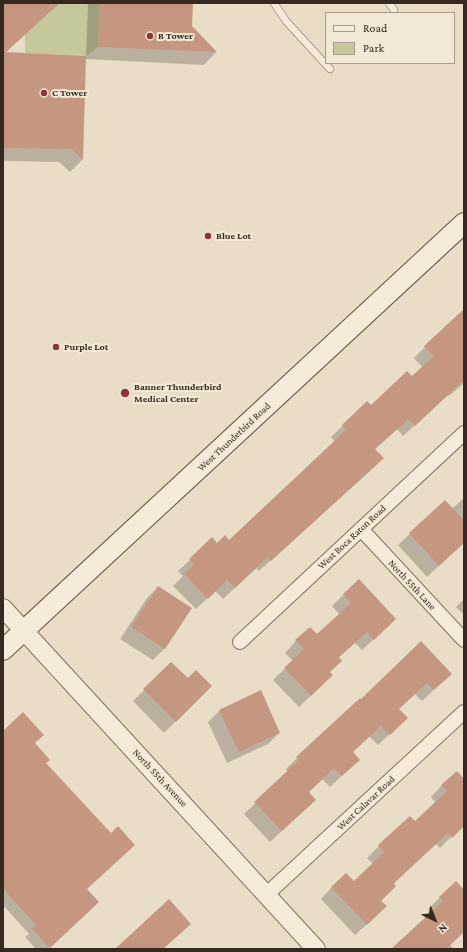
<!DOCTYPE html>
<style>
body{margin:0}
#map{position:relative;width:467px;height:952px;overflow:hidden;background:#eaddc7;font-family:"Crimson Pro",serif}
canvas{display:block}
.frame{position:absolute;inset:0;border:4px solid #362920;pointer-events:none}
.legend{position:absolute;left:325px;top:12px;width:130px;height:52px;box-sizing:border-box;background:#f3e8d6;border:1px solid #a79c8d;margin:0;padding:5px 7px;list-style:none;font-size:12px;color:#362920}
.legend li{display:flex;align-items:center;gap:8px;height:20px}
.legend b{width:20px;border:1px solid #a79c8d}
.north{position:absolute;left:415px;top:900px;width:40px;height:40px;-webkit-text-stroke:3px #f3e8d6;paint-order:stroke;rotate:137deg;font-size:11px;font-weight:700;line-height:16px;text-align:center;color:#362920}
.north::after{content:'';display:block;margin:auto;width:14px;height:18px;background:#362920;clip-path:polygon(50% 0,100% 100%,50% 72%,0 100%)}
</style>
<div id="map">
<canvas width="467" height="952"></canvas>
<div class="frame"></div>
<ul class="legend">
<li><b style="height:5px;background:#f6ebda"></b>Road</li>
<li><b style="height:11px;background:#c6c89c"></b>Park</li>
</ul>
<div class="north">N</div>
</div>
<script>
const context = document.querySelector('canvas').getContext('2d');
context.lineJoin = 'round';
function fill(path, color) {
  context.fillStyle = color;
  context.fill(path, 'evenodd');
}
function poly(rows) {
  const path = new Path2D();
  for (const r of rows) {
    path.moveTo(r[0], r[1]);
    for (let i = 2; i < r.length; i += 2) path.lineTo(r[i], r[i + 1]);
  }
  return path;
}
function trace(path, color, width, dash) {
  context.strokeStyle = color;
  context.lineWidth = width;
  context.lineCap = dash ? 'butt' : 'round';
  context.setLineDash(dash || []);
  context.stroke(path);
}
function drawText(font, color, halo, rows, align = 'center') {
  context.font = font + ' "Crimson Pro",serif';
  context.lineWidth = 4;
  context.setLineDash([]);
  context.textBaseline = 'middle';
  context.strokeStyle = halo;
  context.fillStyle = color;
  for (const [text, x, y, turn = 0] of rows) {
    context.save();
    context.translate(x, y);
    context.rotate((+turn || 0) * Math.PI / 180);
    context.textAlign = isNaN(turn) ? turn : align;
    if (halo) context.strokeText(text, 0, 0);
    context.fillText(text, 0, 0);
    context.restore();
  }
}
fill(poly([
 [60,3,100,3,98,47,86,56,25,53,25,35]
]), '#c6c89c');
fill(poly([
 [8,3,59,3,5,53,86,57,88,3,192,3,191,26,216,52,204,65,85,59,82,160,70,172,59,162,3,161,3,7],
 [464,317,464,383,449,396,448,395,403,436,397,429,374,450,371,470,259,571,256,568,223,599,215,591,196,609,173,586,183,576,178,571,190,560,217,544,229,541,335,442,331,437,367,402,371,406,412,378,423,368,414,358,425,347],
 [464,498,464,541,427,577,398,545,445,501,452,509],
 [158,587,191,608,164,649,153,660,120,639,147,598],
 [344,594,383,631,362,650,355,643,338,658,321,686,299,707,273,680,293,661,285,653,296,641,310,628,317,635,340,615,332,606],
 [464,599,464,615,456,607],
 [421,642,439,685,422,701,415,694,398,710,395,729,378,745,369,736,352,753,347,771,330,787,322,779,308,792,303,811,270,842,244,814,288,772,286,769,297,758,361,700],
 [171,663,188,680,211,686,164,733,133,701],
 [219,711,279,733,268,744,227,763,208,722],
 [3,732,34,744,45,763,86,889,90,909,48,949,36,949,25,937,29,934,3,905],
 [464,780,464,824,440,848,436,844,393,884,380,901,374,918,355,935,321,899,332,887,354,882,373,864,367,858,379,846,410,817,415,823,436,803,431,797,442,785],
 [456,882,462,888,464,886,464,932,450,945,454,949,393,949,432,913,428,909]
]), '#0003');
fill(poly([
 [3,3,60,3,6,52,86,56,83,160,72,149,3,148],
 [100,3,193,3,192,26,217,52,98,47],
 [464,309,464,380,415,426,409,419,375,449,384,458,271,561,268,557,235,588,227,580,208,599,184,574,194,564,189,559,212,537,217,543,225,535,229,540,346,430,342,425,367,401,371,405,407,371,412,376,434,356,424,346],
 [445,500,464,520,464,543,439,566,409,533],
 [359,579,396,619,374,640,367,632,339,657,342,661,330,672,333,675,311,696,284,668,304,649,295,640,310,627,317,634,351,603,343,594],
 [158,586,192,608,165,649,131,627],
 [421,641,452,674,434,690,427,683,399,709,408,718,390,735,381,726,353,752,360,760,342,776,334,768,309,792,316,800,282,831,254,802,299,760,296,757,360,698,361,699],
 [171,662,188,678,196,670,212,686,176,722,143,689],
 [261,690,280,733,239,752,219,710],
 [23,712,44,735,35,743,50,760,46,763,111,833,118,826,135,845,87,889,99,902,50,948,32,929,36,925,3,889,3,731],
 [457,771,464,779,464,826,452,838,448,833,394,883,396,886,381,901,387,906,367,925,331,887,346,873,354,881,384,852,378,845,410,816,415,821,447,791,441,785],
 [456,881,464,890,464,932,446,949,391,949,443,901,439,897],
 [169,899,191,924,163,949,115,949]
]), '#c59780');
const service = poly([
 [274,3,286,21,330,69],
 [389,3,394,10]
]);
const minor = poly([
 [361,529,464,640],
 [240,642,464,433],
 [267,894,464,712]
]);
const tertiary = poly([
 [3,608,316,949]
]);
const secondary = poly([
 [3,650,464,223]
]);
trace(service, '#856f5e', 8);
trace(minor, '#856f5e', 16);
trace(tertiary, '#856f5e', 20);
trace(secondary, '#665141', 22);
trace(service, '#f6ebda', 7);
trace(minor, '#f6ebda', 14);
trace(tertiary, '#f6ebda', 18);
trace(secondary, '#f6ebda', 20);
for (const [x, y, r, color] of [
 [150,36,4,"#8e333c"],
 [44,93,4,"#8e333c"],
 [208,236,4,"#8e333c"],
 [56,347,4,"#8e333c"],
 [125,393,5,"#8e333c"]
]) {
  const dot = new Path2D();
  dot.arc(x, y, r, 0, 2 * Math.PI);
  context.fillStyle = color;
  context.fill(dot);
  trace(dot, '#f3e8d6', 1.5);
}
drawText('bold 10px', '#362920', '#f3e8d6', [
 ["B Tower",158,36],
 ["C Tower",52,93],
 ["Blue Lot",216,236],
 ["Purple Lot",64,347],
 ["Banner Thunderbird",134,387],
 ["Medical Center",134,399]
], 'left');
drawText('10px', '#362920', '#f3e8d6', [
 ["West Thunderbird Road",234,437,-43],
 ["West Boca Raton Road",352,537,-43],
 ["North 55th Lane",412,585,47],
 ["North 55th Avenue",160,778,47],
 ["West Calavar Road",366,803,-43]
]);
</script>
